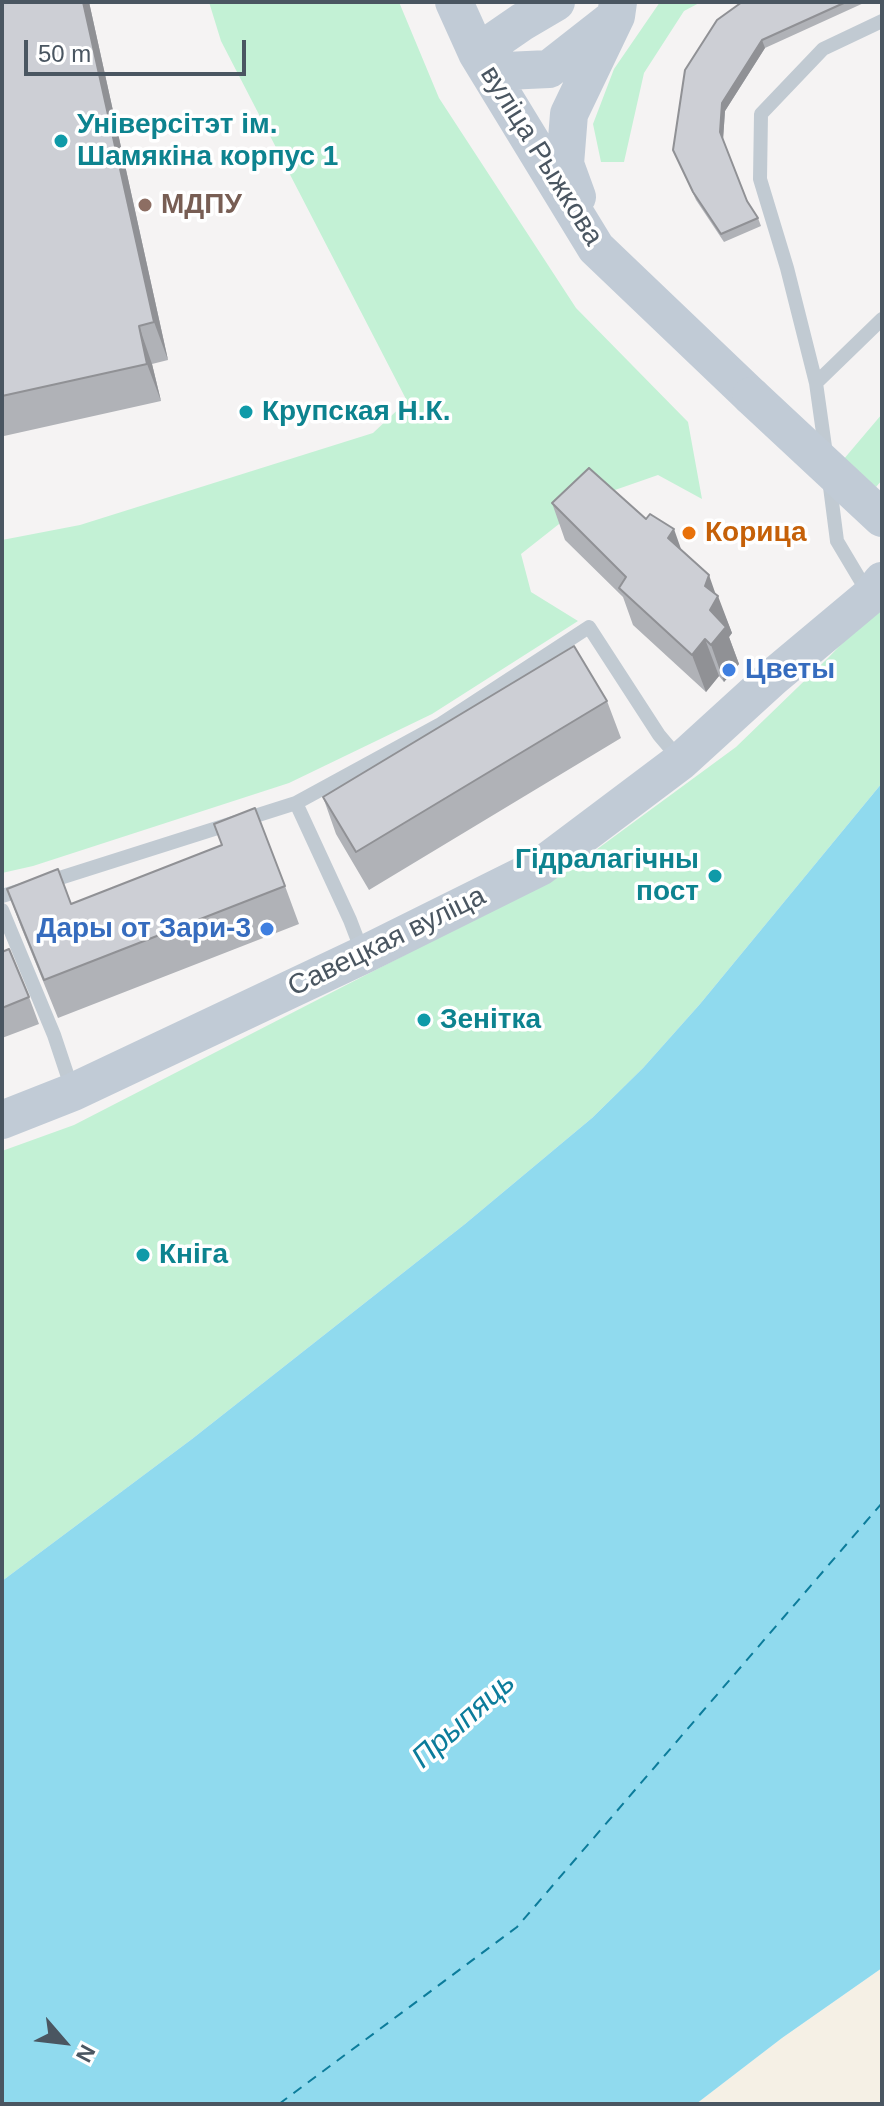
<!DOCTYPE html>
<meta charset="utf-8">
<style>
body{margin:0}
#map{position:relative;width:884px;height:2106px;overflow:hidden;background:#f5f3f3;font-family:Arial,sans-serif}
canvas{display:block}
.frame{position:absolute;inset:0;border:4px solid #4a5661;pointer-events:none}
.north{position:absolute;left:24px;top:2002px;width:80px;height:80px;-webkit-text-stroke:6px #fff;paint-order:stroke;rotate:118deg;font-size:22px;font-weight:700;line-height:32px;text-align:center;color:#4a5661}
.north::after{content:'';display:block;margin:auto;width:28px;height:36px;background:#4a5661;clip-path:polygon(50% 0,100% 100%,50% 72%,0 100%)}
.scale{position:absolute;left:24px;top:40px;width:222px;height:36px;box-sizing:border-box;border:4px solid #4a5661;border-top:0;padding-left:10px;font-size:24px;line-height:28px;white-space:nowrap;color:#4a5661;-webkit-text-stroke:6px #fff;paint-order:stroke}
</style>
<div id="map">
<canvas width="884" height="2106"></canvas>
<div class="frame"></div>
<div class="north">N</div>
<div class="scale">50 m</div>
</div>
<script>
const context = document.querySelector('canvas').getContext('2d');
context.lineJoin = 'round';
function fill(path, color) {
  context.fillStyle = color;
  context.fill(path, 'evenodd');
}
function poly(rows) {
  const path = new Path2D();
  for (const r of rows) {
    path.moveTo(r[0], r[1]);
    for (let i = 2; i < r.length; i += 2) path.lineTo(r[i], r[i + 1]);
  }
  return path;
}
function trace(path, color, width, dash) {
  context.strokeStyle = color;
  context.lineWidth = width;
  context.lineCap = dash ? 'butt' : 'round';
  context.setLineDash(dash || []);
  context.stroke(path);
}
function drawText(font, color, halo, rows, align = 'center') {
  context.font = font + ' Arial,sans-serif';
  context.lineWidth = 7;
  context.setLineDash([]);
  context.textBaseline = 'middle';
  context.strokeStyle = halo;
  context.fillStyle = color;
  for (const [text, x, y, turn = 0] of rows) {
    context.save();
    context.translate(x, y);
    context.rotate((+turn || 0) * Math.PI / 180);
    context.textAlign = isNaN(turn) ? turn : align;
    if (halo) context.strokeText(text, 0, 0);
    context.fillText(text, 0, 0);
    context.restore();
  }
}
fill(poly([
 [209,2,399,2,439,98,576,308,688,422,702,499,658,475,592,498,521,554,531,592,578,621,432,714,289,783,33,866,2,873,2,540,80,525,373,433,407,401,221,41],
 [660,2,701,2,684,11,644,73,624,162,601,162,593,124,614,69],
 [882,414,882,480,876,487,843,460],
 [882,602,882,783,700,1004,643,1068,592,1118,465,1224,192,1439,2,1581,2,1151,74,1125,566,872,736,747,828,658]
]), '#c3f1d5');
fill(poly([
 [882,1968,882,2104,696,2104,782,2038]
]), '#f5f0e5');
fill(poly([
 [882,783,882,1968,782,2038,696,2104,2,2104,2,1581,192,1439,465,1224,592,1118,643,1068,700,1004]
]), '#90daee');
trace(poly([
 [279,2104,517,1927,882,1503]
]), '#0c7c9b', 2, [10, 8]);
trace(poly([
 [816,383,882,319],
 [826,454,816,383,787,268,760,179,761,114,823,49,882,21],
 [829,479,837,541,868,593],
 [44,883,296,803],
 [2,896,25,889],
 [2,910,54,1035,73,1092],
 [363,954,350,920,296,803,439,725,589,627,659,735,681,761]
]), '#c1cad2', 14);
trace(poly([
 [454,2,477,53,596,248,751,396],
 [477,53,506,71,549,69,609,22],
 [477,53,522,22,556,2],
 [577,197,565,164,569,114,616,16,618,2],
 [2,1120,73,1092,363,955,540,867,681,761,772,678,870,596,882,581]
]), '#c1cbd6', 38);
trace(poly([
 [751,396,882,518]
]), '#c1cbd6', 38);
fill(poly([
 [2,2,89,2,168,360,152,364,161,401,4,436,2,430],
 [742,2,866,2,765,48,725,111,723,139,747,201,758,218,761,226,724,242,696,200,673,150],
 [552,503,681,550,716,594,732,633,729,637,739,664,724,682,719,676,706,692,633,625,623,597,565,540],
 [607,701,621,738,369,890,336,834,323,797],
 [285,886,299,924,58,1018,21,927,7,889,71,904],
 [2,952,29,997,39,1024,2,1038]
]), '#b0b2b7');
fill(poly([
 [83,2,89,2,168,360,154,322],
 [762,40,765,48,725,111,723,140,720,132,722,103],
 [139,326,152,364,161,401,147,364],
 [674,529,687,566,668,538],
 [709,575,717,598,718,596,732,633,729,637,739,664,724,682,711,645,710,610,705,586],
 [705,639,719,676,706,692,692,655]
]), '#909195');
const building = poly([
 [2,2,83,2,154,322,139,326,147,364,2,396,2,2],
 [742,2,846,2,762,40,722,103,720,132,747,201,758,218,721,234,693,192,673,150,685,70,717,20,742,2],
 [589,468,646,519,650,514,674,529,668,538,709,575,705,586,718,596,710,610,726,627,711,645,705,639,692,655,619,588,626,577,552,503,589,468],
 [574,646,607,701,356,852,323,797,574,646],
 [255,808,285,886,44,980,7,889,58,869,71,904,222,845,214,824,255,808],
 [9,949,29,997,2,1008,2,952,9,949]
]);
fill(building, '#cdcfd5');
trace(building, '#909195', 2);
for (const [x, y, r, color] of [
 [61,141,8,"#0f9aa8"],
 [145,205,8,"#8d6e63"],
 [246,412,8,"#0f9aa8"],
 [689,533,8,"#e8710a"],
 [729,670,8,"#3f7fe0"],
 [715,876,8,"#0f9aa8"],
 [267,929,8,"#3f7fe0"],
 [424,1020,8,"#0f9aa8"],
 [143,1255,8,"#0f9aa8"]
]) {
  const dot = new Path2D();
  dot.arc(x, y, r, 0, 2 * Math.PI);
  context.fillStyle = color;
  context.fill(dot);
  trace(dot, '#fff', 3);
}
drawText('bold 28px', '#0d838f', '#fff', [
 ["Універсітэт ім.",77,125],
 ["Шамякіна корпус 1",77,157],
 ["Крупская Н.К.",262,412],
 ["Гідралагічны",699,860,"right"],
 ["пост",699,892,"right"],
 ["Зенітка",440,1020],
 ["Кніга",159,1255]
], 'left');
drawText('28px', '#4a5661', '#fff', [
 ["вуліца Рыжкова",541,156,58],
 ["Савецкая вуліца",387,942,-26]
]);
drawText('bold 28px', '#785e54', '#fff', [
 ["МДПУ",161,205]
], 'left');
drawText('bold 28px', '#c56008', '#fff', [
 ["Корица",705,533]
], 'left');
drawText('bold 28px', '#366cbe', '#fff', [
 ["Цветы",745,670],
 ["Дары от Зари-3",251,929,"right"]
], 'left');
drawText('italic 30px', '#0c7c9b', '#fff', [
 ["Прыпяць",464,1721,-42]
]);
</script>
